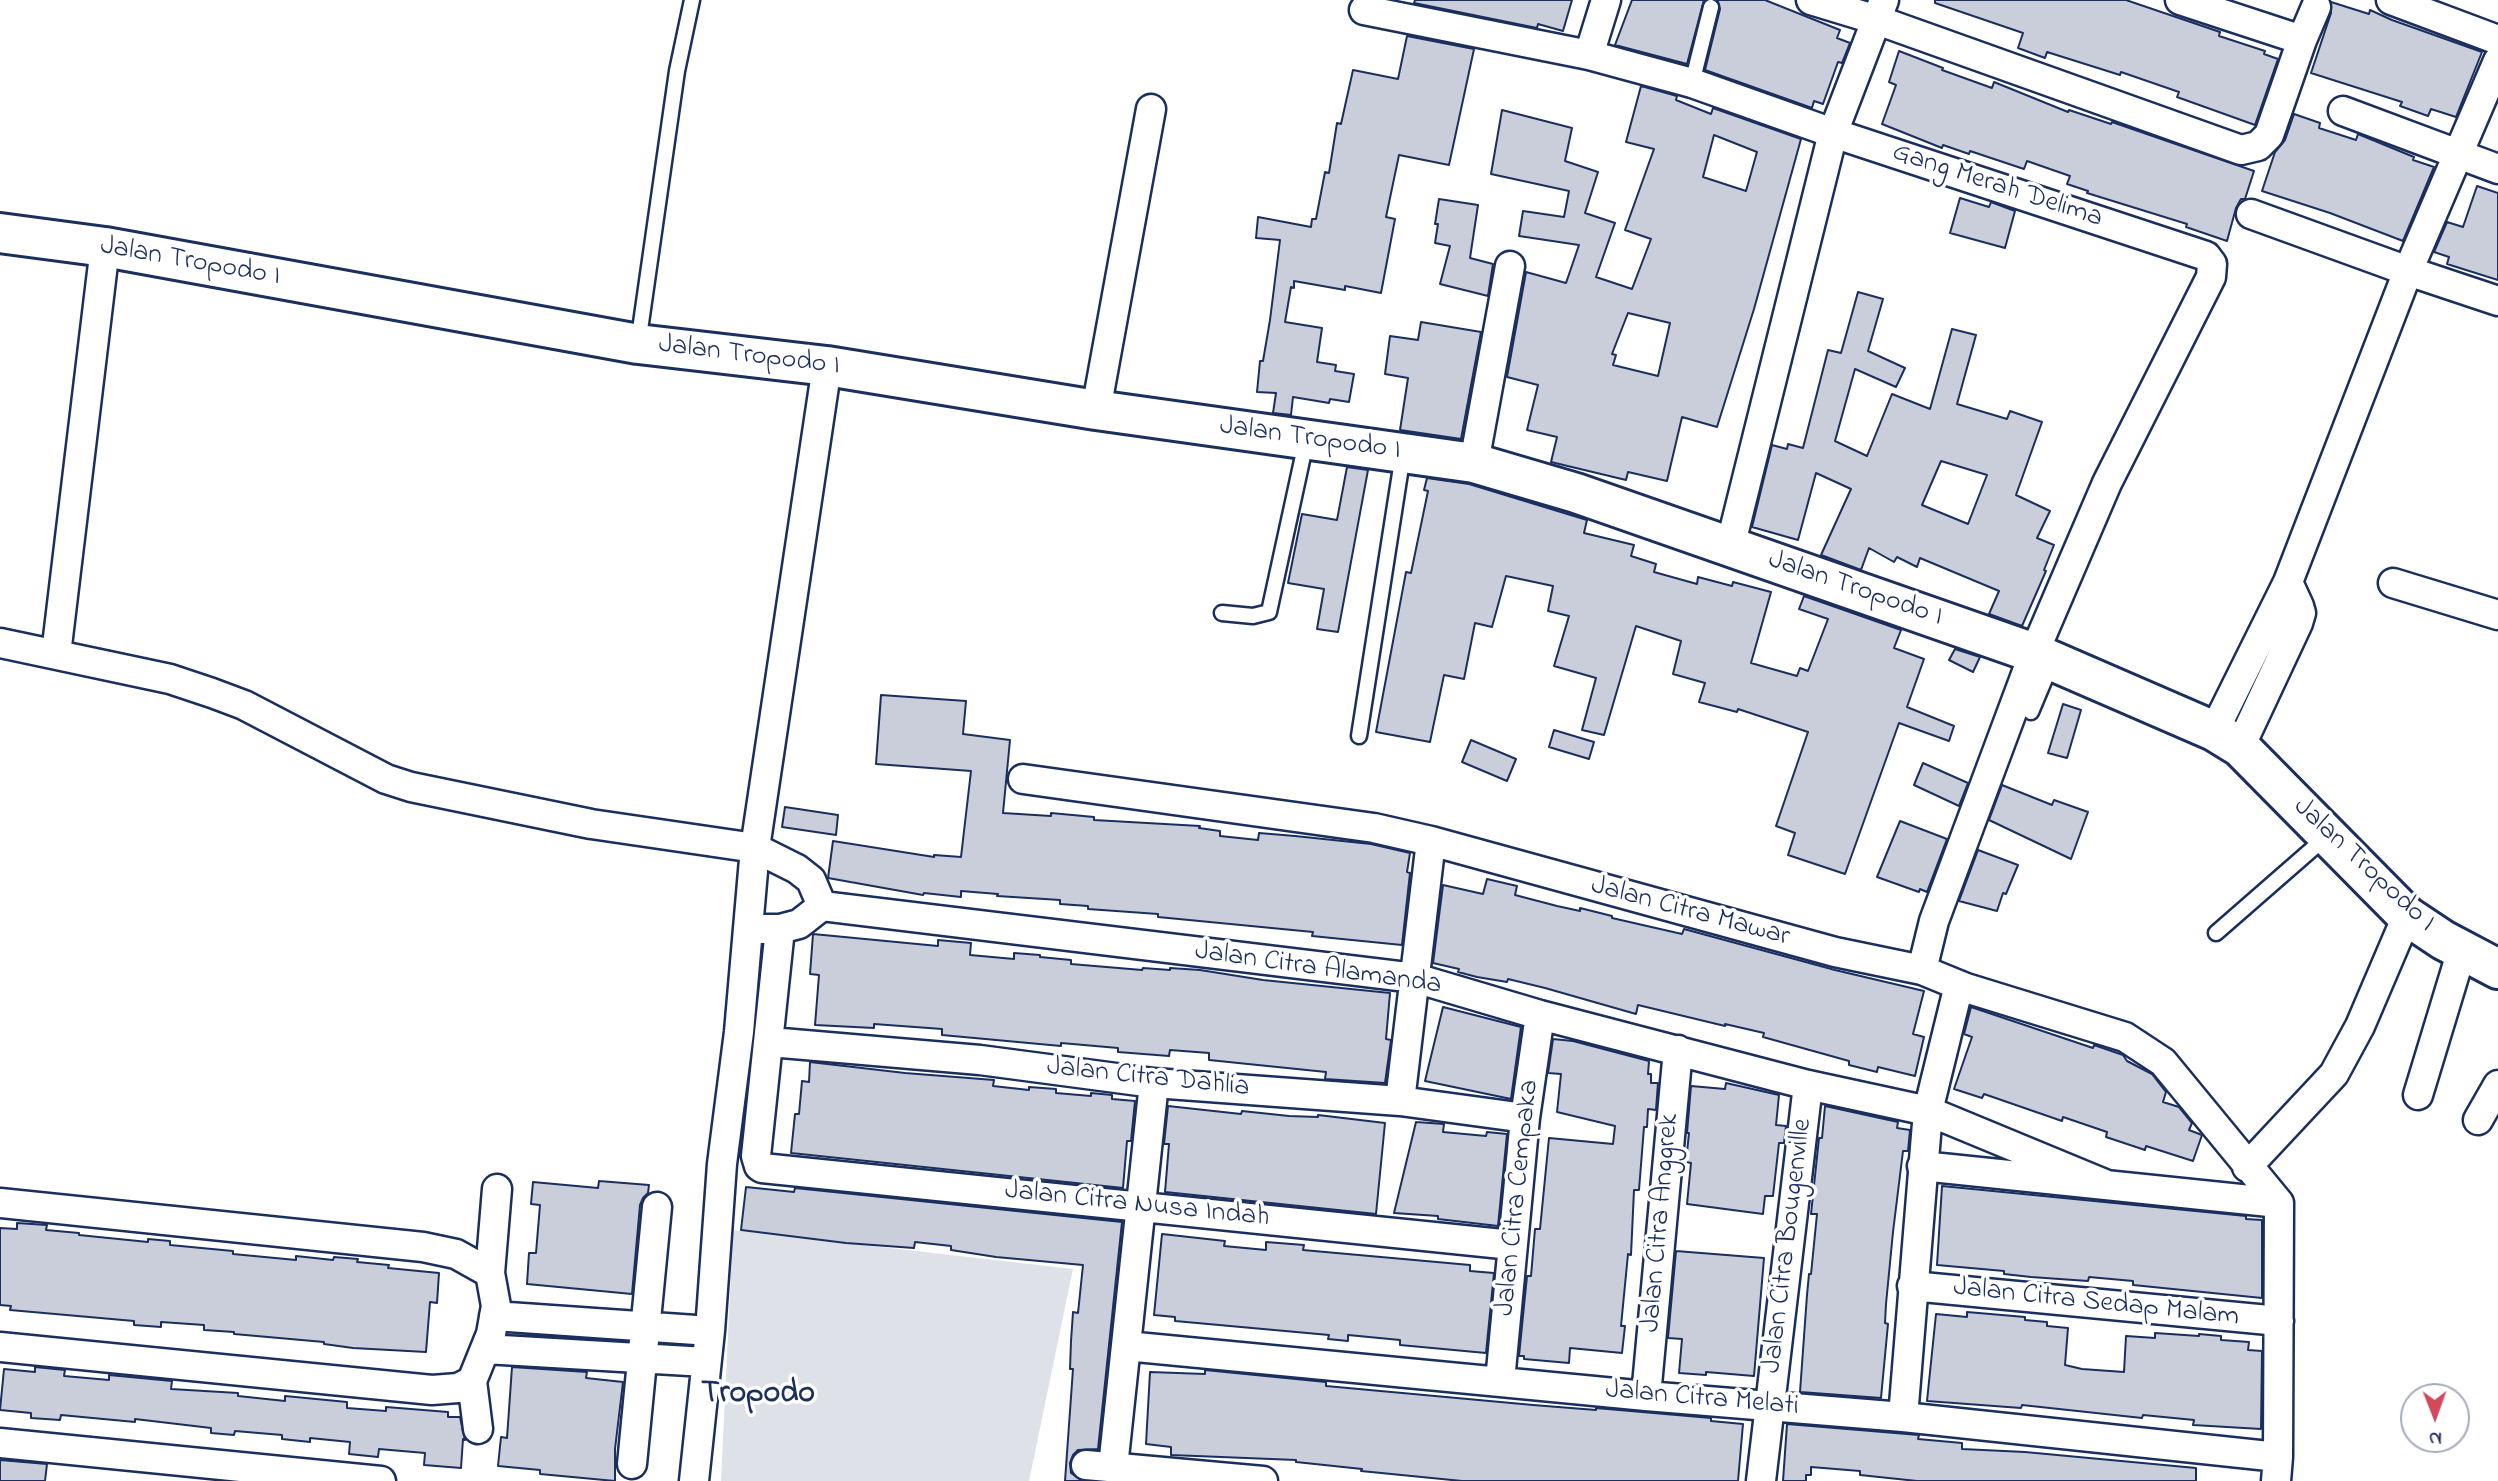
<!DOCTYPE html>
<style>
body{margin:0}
#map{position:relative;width:2498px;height:1481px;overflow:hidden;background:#fff;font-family:"Indie Flower",sans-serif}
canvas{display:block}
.north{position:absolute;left:2400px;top:1383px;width:70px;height:70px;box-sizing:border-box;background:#fff;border:2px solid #a4acbf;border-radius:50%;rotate:179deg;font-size:19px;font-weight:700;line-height:28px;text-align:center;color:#1b2f5e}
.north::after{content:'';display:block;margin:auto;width:24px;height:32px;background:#d1495b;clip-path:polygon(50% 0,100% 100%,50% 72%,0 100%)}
</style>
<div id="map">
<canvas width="2498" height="1481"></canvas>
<div class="north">N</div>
</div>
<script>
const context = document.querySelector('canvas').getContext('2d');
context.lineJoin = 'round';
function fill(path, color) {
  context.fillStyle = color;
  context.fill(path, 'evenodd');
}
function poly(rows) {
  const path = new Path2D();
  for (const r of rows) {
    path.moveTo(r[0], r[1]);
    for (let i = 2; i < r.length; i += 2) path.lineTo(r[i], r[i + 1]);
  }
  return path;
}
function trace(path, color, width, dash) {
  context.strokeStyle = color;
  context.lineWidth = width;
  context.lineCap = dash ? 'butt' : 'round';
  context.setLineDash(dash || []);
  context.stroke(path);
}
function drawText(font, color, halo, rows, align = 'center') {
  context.font = font + ' "Indie Flower",sans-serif';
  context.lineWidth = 7;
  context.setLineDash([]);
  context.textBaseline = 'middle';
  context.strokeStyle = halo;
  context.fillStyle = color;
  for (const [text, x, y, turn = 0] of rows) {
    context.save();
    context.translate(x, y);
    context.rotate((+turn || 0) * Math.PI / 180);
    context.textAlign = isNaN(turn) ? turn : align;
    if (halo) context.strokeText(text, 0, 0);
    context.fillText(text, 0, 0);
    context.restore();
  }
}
fill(poly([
 [733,1230,1073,1269,1029,1481,721,1481]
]), '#dee1e7');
const building = poly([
 [1415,0,1572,0,1563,31,1538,24,1537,28,1414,3,1415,0],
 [1632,0,1704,0,1687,64,1615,45,1632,0],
 [1717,0,1765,0,1840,30,1837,38,1850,43,1842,63,1838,62,1823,104,1814,101,1812,108,1705,70,1720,9,1717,0],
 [1935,0,2126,0,2220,32,2219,36,2265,51,2264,54,2278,59,2255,125,2177,97,2179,92,2121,72,2120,75,2047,52,2045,58,2018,48,2023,33,1935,3,1935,0],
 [2331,2,2369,14,2370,10,2392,20,2482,52,2456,117,2431,109,2428,116,2400,106,2402,102,2311,73,2331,13,2331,2],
 [1407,36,1474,49,1449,165,1399,155,1386,217,1395,219,1381,293,1345,286,1345,290,1294,281,1294,288,1291,287,1285,322,1322,328,1317,362,1336,365,1335,371,1354,374,1349,402,1330,399,1329,403,1293,397,1291,415,1273,413,1276,393,1257,392,1260,361,1263,361,1270,320,1280,240,1256,238,1258,217,1311,227,1312,219,1316,219,1325,172,1329,173,1337,123,1341,124,1353,70,1398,79,1407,36],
 [1899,51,1943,68,1942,70,1992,88,1994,82,2068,112,2069,110,2111,124,2112,122,2254,171,2245,199,2241,199,2236,208,2227,241,2186,227,2187,224,2087,193,2088,191,2067,184,2070,176,2027,161,2024,169,1970,151,1969,154,1943,145,1942,148,1882,124,1896,85,1889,82,1899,51],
 [1641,86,1677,96,1676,100,1711,114,1713,108,1801,139,1754,309,1717,427,1682,417,1667,481,1628,472,1626,480,1551,462,1557,437,1527,430,1538,385,1507,377,1526,272,1566,283,1579,245,1519,236,1523,211,1564,217,1569,191,1491,174,1502,110,1572,128,1565,161,1598,172,1585,213,1615,223,1596,277,1632,289,1651,239,1625,230,1654,149,1626,142,1641,86],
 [1714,135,1757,152,1746,191,1703,177,1714,135],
 [1628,313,1670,323,1658,376,1613,365,1616,355,1612,354,1628,313],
 [2294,114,2320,123,2319,128,2356,140,2358,134,2414,157,2413,160,2434,167,2403,241,2330,213,2262,191,2275,152,2285,140,2294,114],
 [2477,186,2498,193,2498,280,2447,264,2449,257,2434,252,2447,222,2463,227,2477,186],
 [1960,198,1989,207,1991,202,2015,211,2005,248,1950,233,1960,198],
 [1439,199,1478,205,1470,258,1493,264,1488,296,1440,284,1450,246,1435,243,1438,224,1435,224,1439,199],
 [1858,292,1883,299,1868,351,1905,368,1896,387,1855,369,1835,441,1867,456,1892,394,1930,409,1952,329,1976,335,1957,404,2007,419,2010,411,2042,422,2016,495,2050,511,2037,538,2054,545,2044,570,2046,571,2022,626,1989,614,1999,591,1920,558,1917,567,1897,557,1894,562,1869,548,1861,570,1821,555,1851,489,1816,473,1798,540,1752,527,1772,445,1787,449,1788,444,1803,448,1828,350,1841,353,1858,292],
 [1941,461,1987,475,1968,524,1922,505,1941,461],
 [1421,322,1481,332,1461,439,1400,430,1408,378,1385,374,1390,336,1418,340,1421,322],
 [1347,467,1368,470,1338,632,1317,629,1324,589,1288,583,1302,514,1337,520,1347,467],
 [1427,478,1469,484,1587,520,1584,533,1634,545,1631,556,1656,564,1654,572,1697,584,1698,577,1732,586,1733,582,1771,592,1751,663,1797,676,1800,668,1808,671,1828,619,1799,609,1804,596,1901,630,1894,648,1924,659,1907,707,1954,726,1949,741,1899,723,1845,874,1788,855,1795,833,1776,826,1808,732,1738,709,1737,712,1699,702,1705,683,1673,674,1681,641,1636,626,1604,735,1582,730,1596,678,1554,666,1569,616,1548,611,1553,586,1506,576,1492,627,1475,623,1464,679,1444,675,1430,742,1376,732,1406,572,1411,573,1428,491,1424,490,1427,478],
 [1955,649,1980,657,1973,672,1949,660,1955,649],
 [881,695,966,701,963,734,1010,740,1003,813,1051,816,1051,813,1094,817,1094,820,1200,826,1199,828,1220,831,1220,836,1258,840,1259,833,1295,836,1371,844,1410,853,1407,872,1410,873,1402,945,1312,936,1313,932,1158,917,1158,914,1088,909,1088,906,1060,904,1060,900,997,896,998,894,961,891,961,897,924,893,923,895,828,878,833,841,934,857,934,855,961,857,971,771,876,764,881,695],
 [2063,704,2081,710,2067,758,2048,753,2063,704],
 [1554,730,1594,742,1589,759,1549,747,1554,730],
 [1471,740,1516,759,1507,781,1462,762,1471,740],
 [1923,763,1968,783,1959,806,1914,785,1923,763],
 [2002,785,2052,805,2054,800,2088,812,2071,859,1989,820,2002,785],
 [785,807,838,815,836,835,782,827,785,807],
 [1900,821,1947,839,1927,892,1920,889,1919,892,1877,877,1900,821],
 [1978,850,2018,865,2006,894,2003,893,1997,911,1959,901,1978,850],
 [1487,879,1517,886,1515,895,1557,906,1580,911,1580,908,1612,916,1612,918,1682,934,1684,929,1835,970,1924,991,1913,1034,1924,1037,1915,1076,1878,1067,1877,1072,1849,1065,1849,1061,1763,1037,1764,1033,1725,1024,1725,1026,1638,1005,1636,1014,1545,988,1508,979,1507,982,1477,977,1458,972,1459,969,1433,963,1443,885,1483,894,1487,879],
 [813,934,938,946,938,940,971,943,970,955,1014,959,1014,953,1040,955,1040,957,1071,960,1071,964,1142,970,1143,968,1170,970,1170,968,1200,970,1263,980,1390,993,1386,1039,1391,1040,1385,1083,1325,1079,1326,1072,1209,1060,1209,1053,1170,1050,1169,1056,1118,1052,1118,1048,1061,1043,1061,1046,942,1035,942,1029,874,1024,874,1028,815,1025,819,975,810,974,813,934],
 [1443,1007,1521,1027,1511,1099,1425,1081,1443,1007],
 [1971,1007,2093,1048,2094,1045,2123,1055,2127,1061,2152,1074,2166,1092,2163,1102,2179,1107,2192,1123,2189,1130,2202,1135,2193,1161,2146,1146,2145,1150,2106,1137,2107,1132,2063,1117,2062,1121,1984,1094,1982,1098,1954,1089,1972,1037,1964,1034,1971,1007],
 [1553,1039,1573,1041,1649,1061,1648,1074,1651,1074,1651,1083,1658,1083,1656,1110,1648,1109,1647,1127,1644,1127,1639,1190,1634,1190,1631,1255,1628,1254,1621,1326,1625,1326,1622,1353,1570,1348,1569,1363,1524,1359,1524,1356,1519,1356,1527,1276,1531,1276,1535,1229,1540,1229,1549,1138,1613,1144,1615,1126,1557,1112,1561,1074,1548,1073,1553,1039],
 [810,1062,905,1073,994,1080,993,1086,1029,1090,1029,1087,1056,1089,1056,1093,1091,1096,1091,1093,1112,1095,1112,1099,1135,1101,1131,1141,1127,1141,1123,1188,791,1153,795,1114,799,1114,802,1081,809,1082,810,1062],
 [1726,1083,1779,1095,1776,1125,1786,1126,1784,1143,1779,1143,1773,1196,1765,1196,1763,1214,1687,1204,1691,1163,1686,1162,1689,1133,1687,1133,1691,1086,1725,1089,1726,1083],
 [1168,1106,1241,1114,1242,1111,1289,1116,1318,1117,1318,1115,1385,1123,1376,1214,1165,1192,1169,1144,1164,1144,1168,1106],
 [1825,1106,1898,1122,1897,1128,1910,1130,1908,1151,1903,1151,1893,1232,1886,1304,1885,1323,1888,1324,1881,1398,1800,1392,1807,1295,1809,1274,1811,1274,1817,1214,1811,1214,1819,1138,1822,1138,1825,1106],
 [1416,1122,1444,1124,1443,1132,1486,1136,1487,1132,1507,1134,1498,1226,1438,1219,1438,1216,1394,1213,1416,1122],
 [599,1181,649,1185,648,1193,643,1198,640,1205,632,1294,527,1284,529,1253,536,1253,540,1205,531,1204,533,1182,598,1188,599,1181],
 [1942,1186,2246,1216,2246,1219,2262,1220,2262,1298,2133,1285,2133,1281,2089,1277,2088,1281,2031,1277,2004,1274,2004,1271,1937,1265,1942,1186],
 [746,1187,794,1192,795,1188,1122,1222,1098,1449,1078,1450,1073,1455,1070,1463,1071,1473,1083,1481,1065,1481,1073,1369,1070,1369,1071,1341,1073,1312,1078,1313,1083,1265,996,1257,951,1250,951,1246,915,1242,914,1248,846,1243,741,1230,746,1187],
 [17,1223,47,1225,46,1230,79,1233,79,1235,148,1242,148,1239,170,1241,170,1245,233,1251,233,1254,296,1260,296,1256,333,1260,334,1257,358,1259,357,1262,389,1265,388,1268,439,1273,437,1303,430,1302,426,1352,353,1348,324,1344,324,1342,234,1334,234,1332,204,1330,204,1325,161,1322,161,1327,134,1325,134,1321,10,1310,11,1306,0,1305,0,1228,17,1229,17,1223],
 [1162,1234,1225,1241,1224,1246,1266,1250,1266,1242,1304,1245,1303,1250,1470,1265,1470,1271,1494,1273,1486,1353,1400,1345,1400,1340,1348,1335,1348,1341,1328,1339,1329,1335,1175,1321,1175,1317,1154,1315,1162,1234],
 [1676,1251,1764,1258,1754,1376,1706,1372,1706,1375,1679,1373,1682,1339,1668,1338,1676,1251],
 [1967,1312,2025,1317,2025,1320,2047,1322,2047,1326,2068,1328,2065,1365,2082,1369,2124,1372,2126,1336,2155,1338,2155,1333,2199,1336,2199,1334,2221,1336,2221,1340,2249,1342,2248,1350,2262,1351,2261,1429,2193,1425,2194,1420,2143,1415,2142,1418,2022,1405,2021,1408,1927,1401,1936,1314,1967,1317,1967,1312],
 [35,1367,65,1370,64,1376,109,1380,109,1375,172,1381,171,1389,238,1393,238,1396,285,1401,285,1396,347,1402,347,1408,386,1411,386,1407,448,1412,448,1417,460,1417,465,1440,463,1439,461,1468,424,1465,425,1453,379,1449,378,1457,349,1454,350,1442,310,1438,310,1442,282,1439,282,1435,235,1431,234,1435,211,1433,211,1428,135,1419,135,1422,61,1415,60,1420,31,1418,31,1413,0,1410,4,1369,35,1372,35,1367],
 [512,1367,587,1372,586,1378,623,1382,615,1449,615,1481,540,1474,540,1470,498,1466,501,1437,507,1438,512,1367],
 [1205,1370,1326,1382,1326,1386,1533,1405,1596,1410,1596,1408,1711,1418,1711,1421,1743,1424,1738,1481,1462,1481,1361,1471,1362,1469,1296,1462,1296,1460,1171,1455,1171,1447,1146,1444,1150,1372,1205,1374,1205,1370],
 [1787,1424,1919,1435,1918,1439,1962,1443,1962,1449,2025,1452,2196,1468,2196,1481,1917,1481,1860,1475,1860,1471,1811,1467,1811,1475,1806,1475,1806,1481,1783,1481,1787,1424],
 [0,1460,47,1464,45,1481,0,1481,0,1460]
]);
fill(building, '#caceda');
trace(building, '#1b2f5e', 2);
const lane = poly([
 [1692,83,1711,7],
 [638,344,677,71,692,0],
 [1222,613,1253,616,1269,612,1306,442],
 [2031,712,2052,662],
 [1359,736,1403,454],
 [2216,933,2326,837]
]);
const street = poly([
 [1811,0,1877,20,2241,150,2258,146,2269,135,2302,40,2316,7],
 [2180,0,2302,40],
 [2391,0,2498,40],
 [1364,10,1589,55,1692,83,1833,133,2206,256,2212,264,2211,277,2107,483,2034,653,1934,921,1922,970],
 [1589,55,1606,0],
 [2343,111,2498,169],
 [2251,214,2408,271,2498,301],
 [1096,410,1151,109],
 [1474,463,1510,266],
 [1730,547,1833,133,1884,0],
 [2393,583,2498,615],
 [0,643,170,679,212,693,244,705,386,779,411,787,591,824,755,848,797,869,811,880,822,906],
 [56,654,105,247],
 [2214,731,2288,582,2408,271,2498,61],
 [2240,747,2298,623,2301,613,2299,606,2288,582],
 [1023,779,1374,828,1431,841,1835,952,1922,970,1966,988,2125,1037,2163,1062,2279,1203],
 [822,906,1415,978,1540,1015,1808,1085,1928,1111,2107,1185],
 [762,929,780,929,799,924,822,906],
 [780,929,756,1156,759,1166,762,1168,1512,1245],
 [770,1042,980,1060,1154,1083,1400,1101,1525,1118],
 [2418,1095,2462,950],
 [1400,1101,1431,841],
 [2478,1120,2498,1085],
 [1922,1166,2279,1203],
 [2247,1167,2334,1074,2360,1026,2407,916],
 [0,1203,423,1247,456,1254,490,1273],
 [1912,1286,2279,1321],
 [494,1316,710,1331],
 [1126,1346,1646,1396,1903,1417,2278,1457],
 [0,1347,432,1390,458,1388,472,1381],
 [485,1349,706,1362],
 [1500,1381,1525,1118,1540,1015],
 [1646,1396,1678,1050],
 [1903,1417,1928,1111,1959,985],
 [478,1429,472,1381,491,1334,496,1306,490,1273,497,1189],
 [0,1443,381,1481],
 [632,1464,657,1207],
 [1086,1465,1263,1481],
 [1113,1467,1154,1083],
 [694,1481,710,1331,722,1164,739,1032,755,848,827,366],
 [1761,1481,1808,1085],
 [2276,1481,2278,1457,2279,1203]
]);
const secondary = poly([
 [0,233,105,247,638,344,827,366,1096,410,1474,463,1576,493,2034,653,2214,731,2240,747,2407,916,2443,940,2498,969]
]);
trace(lane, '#1b2f5e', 19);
trace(street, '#1b2f5e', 33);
trace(secondary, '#1b2f5e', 44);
trace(lane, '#fff', 14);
trace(street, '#fff', 28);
trace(secondary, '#fff', 38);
drawText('28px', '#1b2f5e', '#fff', [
 ["Gang Merah Delima",1997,187,18],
 ["Jalan Tropodo I",190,263,10],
 ["Jalan Tropodo I",749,357,7],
 ["Jalan Tropodo I",1310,440,8],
 ["Jalan Tropodo I",1855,590,19],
 ["Jalan Tropodo I",2363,866,43],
 ["Jalan Citra Mawar",1690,913,15],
 ["Jalan Citra Alamanda",1318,970,8],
 ["Jalan Citra Dahlia",1148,1079,6],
 ["Jalan Citra Cempaka",1519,1198,-84],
 ["Jalan Citra Nusa Indah",1137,1206,6],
 ["Jalan Citra Anggrek",1662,1223,-85],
 ["Jalan Citra Bougenville",1789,1246,-83],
 ["Jalan Citra Sedap Malam",2096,1304,6],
 ["Jalan Citra Melati",1702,1400,5]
]);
drawText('bold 32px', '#1b2f5e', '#fff', [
 ["Tropodo",758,1396]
]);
</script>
